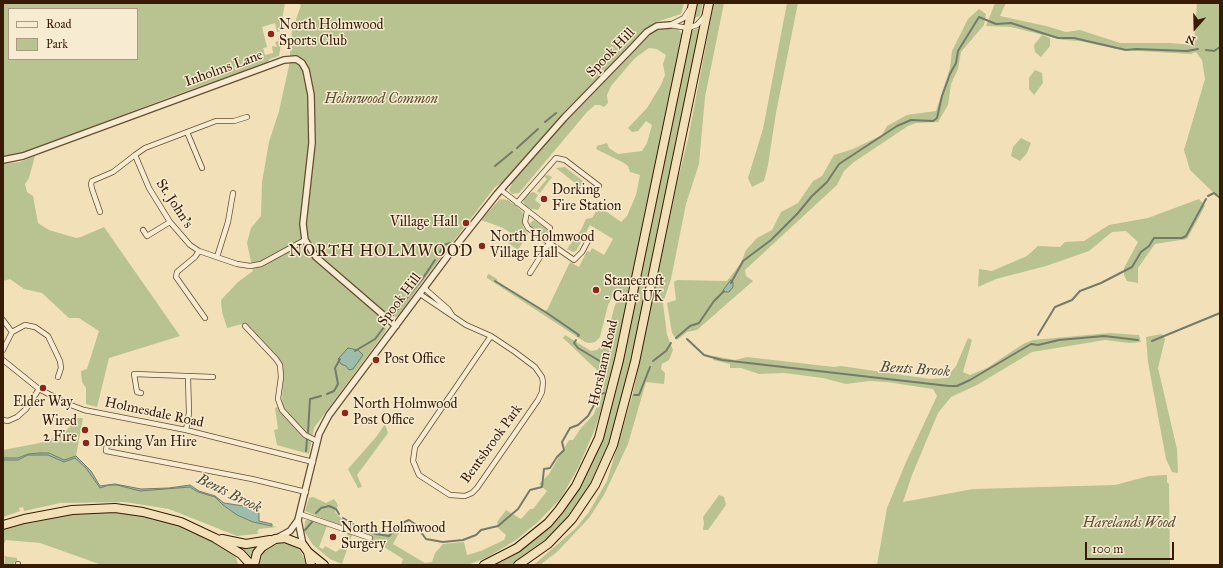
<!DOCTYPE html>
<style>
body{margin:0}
#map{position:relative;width:1223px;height:568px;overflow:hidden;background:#f2e0b9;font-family:"IM FELL Great Primer",serif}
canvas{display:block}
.frame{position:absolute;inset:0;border:4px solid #371b04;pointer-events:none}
.legend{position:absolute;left:8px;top:8px;width:130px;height:52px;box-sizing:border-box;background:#f7ebd2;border:1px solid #aa9880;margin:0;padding:5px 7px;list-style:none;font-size:12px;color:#371b04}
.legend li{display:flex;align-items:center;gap:8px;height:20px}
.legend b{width:20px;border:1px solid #aa9880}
.north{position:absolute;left:1175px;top:8px;width:40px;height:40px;-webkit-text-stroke:3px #f7ebd2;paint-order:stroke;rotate:200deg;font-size:11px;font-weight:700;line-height:16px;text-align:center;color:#371b04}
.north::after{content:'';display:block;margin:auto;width:14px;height:18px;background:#371b04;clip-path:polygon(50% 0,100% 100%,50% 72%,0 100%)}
.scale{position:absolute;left:1085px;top:542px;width:89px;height:18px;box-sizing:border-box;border:2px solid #371b04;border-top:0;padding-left:5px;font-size:12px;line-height:14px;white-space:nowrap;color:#371b04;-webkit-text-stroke:3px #f7ebd2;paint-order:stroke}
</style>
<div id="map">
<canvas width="1223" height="568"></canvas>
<div class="frame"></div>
<ul class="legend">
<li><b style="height:5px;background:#f7ebd2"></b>Road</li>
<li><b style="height:11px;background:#b8c391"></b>Park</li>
</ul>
<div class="north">N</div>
<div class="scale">100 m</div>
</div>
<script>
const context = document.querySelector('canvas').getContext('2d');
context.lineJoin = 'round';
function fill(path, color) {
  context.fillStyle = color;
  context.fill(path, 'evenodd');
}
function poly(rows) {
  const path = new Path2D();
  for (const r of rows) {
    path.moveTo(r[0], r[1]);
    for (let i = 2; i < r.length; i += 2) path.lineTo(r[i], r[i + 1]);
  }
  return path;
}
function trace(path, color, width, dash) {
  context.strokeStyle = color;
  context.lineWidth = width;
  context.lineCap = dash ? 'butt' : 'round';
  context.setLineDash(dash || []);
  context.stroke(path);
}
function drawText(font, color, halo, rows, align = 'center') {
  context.font = font + ' "IM FELL Great Primer",serif';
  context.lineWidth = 3;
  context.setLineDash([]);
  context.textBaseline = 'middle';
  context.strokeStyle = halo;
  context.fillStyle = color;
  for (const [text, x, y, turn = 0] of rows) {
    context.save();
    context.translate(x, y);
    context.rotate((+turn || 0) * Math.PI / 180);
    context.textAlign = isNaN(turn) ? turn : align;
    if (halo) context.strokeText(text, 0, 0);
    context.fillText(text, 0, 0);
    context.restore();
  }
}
fill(poly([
 [3,3,285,3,280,31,277,32,275,23,262,27,267,47,263,48,265,55,273,53,272,46,277,47,275,42,279,41,278,36,282,38,279,56,270,59,267,63,170,97,21,154,3,156],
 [9,9,137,9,137,59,9,59],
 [297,3,684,3,681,14,653,23,658,30,662,27,678,29,683,36,620,338,611,378,595,429,578,468,561,498,538,522,516,540,486,558,467,565,401,565,403,559,381,545,370,541,372,536,357,529,359,525,385,533,392,527,399,533,393,544,425,563,432,562,435,553,443,544,464,542,467,555,481,551,504,540,506,535,498,528,497,522,506,510,521,519,530,509,533,509,547,491,539,484,549,474,569,440,573,440,581,428,594,414,602,392,600,373,563,338,565,335,591,351,597,350,605,342,615,305,621,296,619,291,613,295,608,305,600,337,595,342,589,343,585,342,487,278,487,276,489,274,497,279,497,282,544,311,547,310,570,262,579,267,587,251,590,252,592,248,604,255,613,239,590,225,576,251,573,252,567,249,581,230,586,219,592,218,597,210,603,209,621,222,627,216,636,195,640,175,630,172,628,166,624,163,596,149,597,146,607,143,609,148,618,154,642,151,647,143,652,125,646,121,638,131,632,132,628,128,647,108,661,85,665,75,663,64,666,55,657,49,649,48,635,58,611,86,607,95,608,103,604,107,600,105,595,105,587,112,519,193,512,194,509,190,512,184,507,180,495,187,423,281,398,317,388,316,385,321,387,326,385,332,314,428,309,454,277,445,274,430,278,429,275,408,282,405,283,366,278,358,249,326,242,324,227,328,222,312,221,300,238,282,253,271,247,243,251,228,261,216,262,182,269,142,279,111,289,66,292,31,301,5],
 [697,3,703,3,700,16,695,18],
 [714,3,724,3,705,97,699,164,686,204,671,279,663,303,667,335,673,350,669,360,662,364,661,369,665,373,664,384,646,382,628,444,604,495,589,518,557,552,540,565,532,565,536,563,576,528,589,512,607,481,633,393,677,183,688,139],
 [787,3,798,3,776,113,768,165,764,181,752,187,748,178,763,129],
 [995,3,1006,3,1000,16,1046,26,1066,32,1080,30,1120,43,1170,43,1194,45,1197,3,1220,3,1220,199,1190,170,1184,150,1205,79,1202,60,1196,52,1191,54,1121,50,1080,41,1063,40,1011,27,986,26],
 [979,9,986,14,984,25,961,52,958,69,951,84,948,105,938,122,916,123,908,126,854,162,844,171,837,185,745,270,746,276,753,281,697,330,687,332,677,340,672,333,667,303,676,300,674,282,677,280,727,281,741,263,746,250,757,238,772,230,781,212,798,203,813,181,822,176,834,155,853,149,882,135,887,126,907,115,936,111,950,68,952,51,968,19],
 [699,28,701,29,658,234,622,401,613,434,588,489,574,511,557,530,541,545,511,565,492,565,518,551,553,522,577,491,601,444,618,383,691,31],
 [1042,35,1050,38,1050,46,1041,57,1035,52,1034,45],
 [1035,70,1042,73,1043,83,1034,95,1029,89,1029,78],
 [1021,138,1031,143,1027,153,1020,161,1011,156,1013,147],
 [35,156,29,178,25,184,27,192,33,196,38,223,49,230,76,238,81,237,104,227,180,336,109,358,97,407,86,404,86,388,82,382,81,371,87,369,99,331,79,318,69,318,42,293,24,289,10,279,3,281,3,164,20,162],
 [565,167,583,181,580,187,556,168],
 [548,175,552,177,540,193,537,191,547,179,544,176],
 [534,192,538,195,535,200,541,205,538,210,531,209,525,205,523,200,529,193],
 [500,199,508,200,521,210,523,214,523,227,528,234,518,250,508,243,513,234,501,227,481,220],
 [1199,199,1205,206,1187,239,1155,244,1138,268,1138,283,1127,281,1124,275,1124,268,1138,242,1126,231,1112,232,1089,251,1046,266,996,279,978,287,979,269,992,271,1027,256,1038,246,1060,247,1065,242,1084,241,1109,225,1148,218],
 [534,220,550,231,548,235,553,239,553,241,530,226,530,223],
 [1110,333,1139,335,1141,342,1129,343,1105,340,1032,352,977,385,951,397,938,413,912,475,903,502,973,489,1115,485,1149,476,1167,475,1167,482,1169,484,1170,565,877,565,887,508,906,462,937,396,933,389,887,382,869,381,846,384,823,378,784,373,759,374,741,368,730,368,730,364,713,360,714,356,735,360,747,357,834,367,841,366,930,379,946,378,956,366,968,338,972,340,963,372,970,375,987,368,1023,344,1033,340],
 [1162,334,1165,339,1158,368,1177,449,1178,473,1172,472,1166,459,1148,362,1146,337],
 [76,418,83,418,76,456,64,460,49,453,40,453,28,454,18,458,3,458,3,450,40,443,58,436,67,430],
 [385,424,388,433,357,475,362,487,358,488,348,469,377,436],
 [28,455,48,455,62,461,75,458,86,468,100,488,109,485,117,485,140,491,190,487,198,492,215,497,223,505,237,515,253,522,277,527,259,529,257,532,259,533,256,534,237,536,169,509,125,502,60,503,24,511,23,507,19,508,20,511,3,517,3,460,18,460],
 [719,495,724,497,726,505,708,530,703,530,704,523,703,517],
 [313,497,326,503,334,499,338,505,335,512,342,519,354,526,351,528,329,521,305,511,309,498],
 [98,511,129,514,159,519,191,530,230,551,236,557,238,565,102,565,40,543,6,540,3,545,3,529,25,522,63,514],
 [309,519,327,526,319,547,323,549,325,546,336,552,341,548,348,533,352,535,342,564,330,559,313,545,304,531,305,521],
 [276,543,284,543,293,545,300,550,307,565,259,565,263,552],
 [258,545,251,559,237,548,237,547],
 [3,556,17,558,17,561,12,565,4,564,5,558]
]), '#b8c391');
const water = poly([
 [731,280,733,282,733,287,729,292,724,292,723,290,731,280],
 [348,348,358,350,363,355,353,369,349,370,346,366,341,364,338,359,348,348],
 [40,453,49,453,64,460,76,456,91,471,100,486,115,484,141,489,169,488,190,485,199,491,215,496,224,503,250,507,259,513,259,521,272,524,272,526,253,522,237,515,223,505,215,497,198,492,190,487,140,491,117,485,109,485,100,488,86,468,75,458,64,462,48,455,28,455,18,460,3,460,3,458,18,458,28,454,40,453]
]);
fill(water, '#9cbdac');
trace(water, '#747c69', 1);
trace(poly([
 [1206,50,1214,51,1220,47],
 [545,122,556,113],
 [517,148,538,129],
 [495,166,512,152],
 [1208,196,1214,193,1220,198],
 [440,252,444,245,450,243],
 [495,281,547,313,579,335,578,336],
 [731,283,743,261,771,240,798,213,812,196,827,182,839,164,897,126,911,120,933,121,937,118,942,96,950,74,956,63,958,51,979,17,996,24,1011,23,1058,38,1074,38,1126,50,1136,49,1187,51,1198,49],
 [393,315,423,278,435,260],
 [1038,335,1055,307,1072,300,1080,291,1101,283,1132,267,1141,252,1149,246,1154,238,1182,238,1186,236,1206,199],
 [676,338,690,326,699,323,714,301,724,291],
 [687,339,704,355,722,360,949,386,957,386,970,380,1031,344,1038,345,1059,340,1104,336,1138,340],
 [576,340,574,343,578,348,603,363],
 [1152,341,1220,313],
 [355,351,375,339,384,327],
 [653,361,666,351,671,343],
 [327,394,334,391,338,384,335,368,340,359],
 [634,395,639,395,650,367],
 [308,432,310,399,321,396],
 [306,451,307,439],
 [316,513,321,508,329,506,336,509,339,514],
 [343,518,353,524],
 [359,527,376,534,389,536,402,523,409,520,415,524,426,539,443,542,463,540,476,535,481,530,498,526,518,509,530,490,542,487,544,469,550,468,557,457,564,450,562,442,570,428,578,425,588,416,600,394,604,393],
 [305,530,312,522]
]), '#747c69', 2);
const minor = poly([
 [670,25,688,28,697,25,704,17],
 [670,25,684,18,689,10],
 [247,117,234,121,216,121,145,148,135,155,149,188,170,222,190,245,199,251,237,264,250,266,261,264,305,240],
 [187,132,202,168],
 [501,190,550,228],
 [517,203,556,158,565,160,599,186],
 [527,211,525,222,528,228,574,260,582,252,590,237],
 [100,212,92,189,91,184,92,181,113,172,135,155],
 [143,230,147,236,170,222],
 [199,251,195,257,177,272,176,277,205,318],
 [217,257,228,222,233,193],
 [530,273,549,243],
 [424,288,448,309,452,315],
 [420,294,466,325,491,336,515,352,535,367,542,377,543,382,542,392,538,400,477,488,472,493,465,496,450,495,419,475,413,461,415,447,491,336],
 [3,320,12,332],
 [245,326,276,359,280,365,281,377,278,399,282,410,305,435,317,441],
 [3,350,12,332,25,325,35,327,48,336,60,361,61,368,58,377],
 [3,360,39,389,68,404,84,410,186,430,313,462],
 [141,393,137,392,134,374,213,377],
 [3,420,8,421,17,417,26,409,39,389],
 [186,430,189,413,188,377],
 [107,443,106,451,252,479,306,492],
 [300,514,370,538],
 [18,565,18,564]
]);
const tertiary = poly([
 [3,160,23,156,284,60,296,59,302,63,306,70,311,95,312,143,303,224,305,240,316,257,396,326],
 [298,520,303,545],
 [279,537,290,531,298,520,319,434,329,415,447,257,497,194,564,118,633,47,647,32,657,26,670,25]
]);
const trunk = poly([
 [3,525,24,519,72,510,115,508,143,512,181,522,215,538,241,554,251,565],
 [222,539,246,544,270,540],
 [308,552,324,565],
 [254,565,257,553,262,547,275,539,285,538,303,545,308,552,311,565],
 [484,565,517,548,548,523,559,510,576,486,599,438,619,360,693,3],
 [518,565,548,544,572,519,595,485,613,445,635,362,709,3]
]);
trace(minor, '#664c31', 6);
trace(tertiary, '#664c31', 8);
trace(trunk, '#371b04', 10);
trace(minor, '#f7ebd2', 4.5);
trace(tertiary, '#f7ebd2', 5.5);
trace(trunk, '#f2e0b9', 8);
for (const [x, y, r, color] of [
 [271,34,4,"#8f2418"],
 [544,199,4,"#8f2418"],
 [466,223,4,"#8f2418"],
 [482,246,4,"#8f2418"],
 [596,290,4,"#8f2418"],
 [376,360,4,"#8f2418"],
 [43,388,4,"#8f2418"],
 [345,413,4,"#8f2418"],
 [85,430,4,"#8f2418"],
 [86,443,4,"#8f2418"],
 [333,537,4,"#8f2418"]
]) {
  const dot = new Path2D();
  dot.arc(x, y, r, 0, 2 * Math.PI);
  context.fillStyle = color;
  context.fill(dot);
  trace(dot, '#f7ebd2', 1.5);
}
drawText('14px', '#371b04', '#f7ebd2', [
 ["North Holmwood",279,26],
 ["Sports Club",279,42],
 ["Dorking",552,191],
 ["Fire Station",552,207],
 ["Village Hall",458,223,"right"],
 ["North Holmwood",490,238],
 ["Village Hall",490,254],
 ["Stanecroft",604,282],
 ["- Care UK",604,298],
 ["Post Office",384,360],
 ["Elder Way",43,403,"center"],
 ["North Holmwood",353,405],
 ["Post Office",353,421],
 ["Wired",77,422,"right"],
 ["2 Fire",77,438,"right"],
 ["Dorking Van Hire",94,443],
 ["North Holmwood",341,529],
 ["Surgery",341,545]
], 'left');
drawText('14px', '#371b04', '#f7ebd2', [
 ["Spook Hill",611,53,-46],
 ["Inholms Lane",224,69,-20],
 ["St. John's",174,204,57],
 ["Spook Hill",400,300,-53],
 ["Horsham Road",604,363,-77],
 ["Holmesdale Road",154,413,12],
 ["Bentsbrook Park",492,444,-54]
]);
drawText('italic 14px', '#5e4d2e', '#f7ebd2', [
 ["Holmwood Common",381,100],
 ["Harelands Wood",1129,524]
]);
drawText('italic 15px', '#554c36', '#f7ebd2', [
 ["Bents Brook",915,370,4],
 ["Bents Brook",229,494,26]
]);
context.letterSpacing = '1px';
drawText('16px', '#371b04', '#f7ebd2', [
 ["NORTH HOLMWOOD",381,252]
]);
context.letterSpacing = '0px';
</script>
